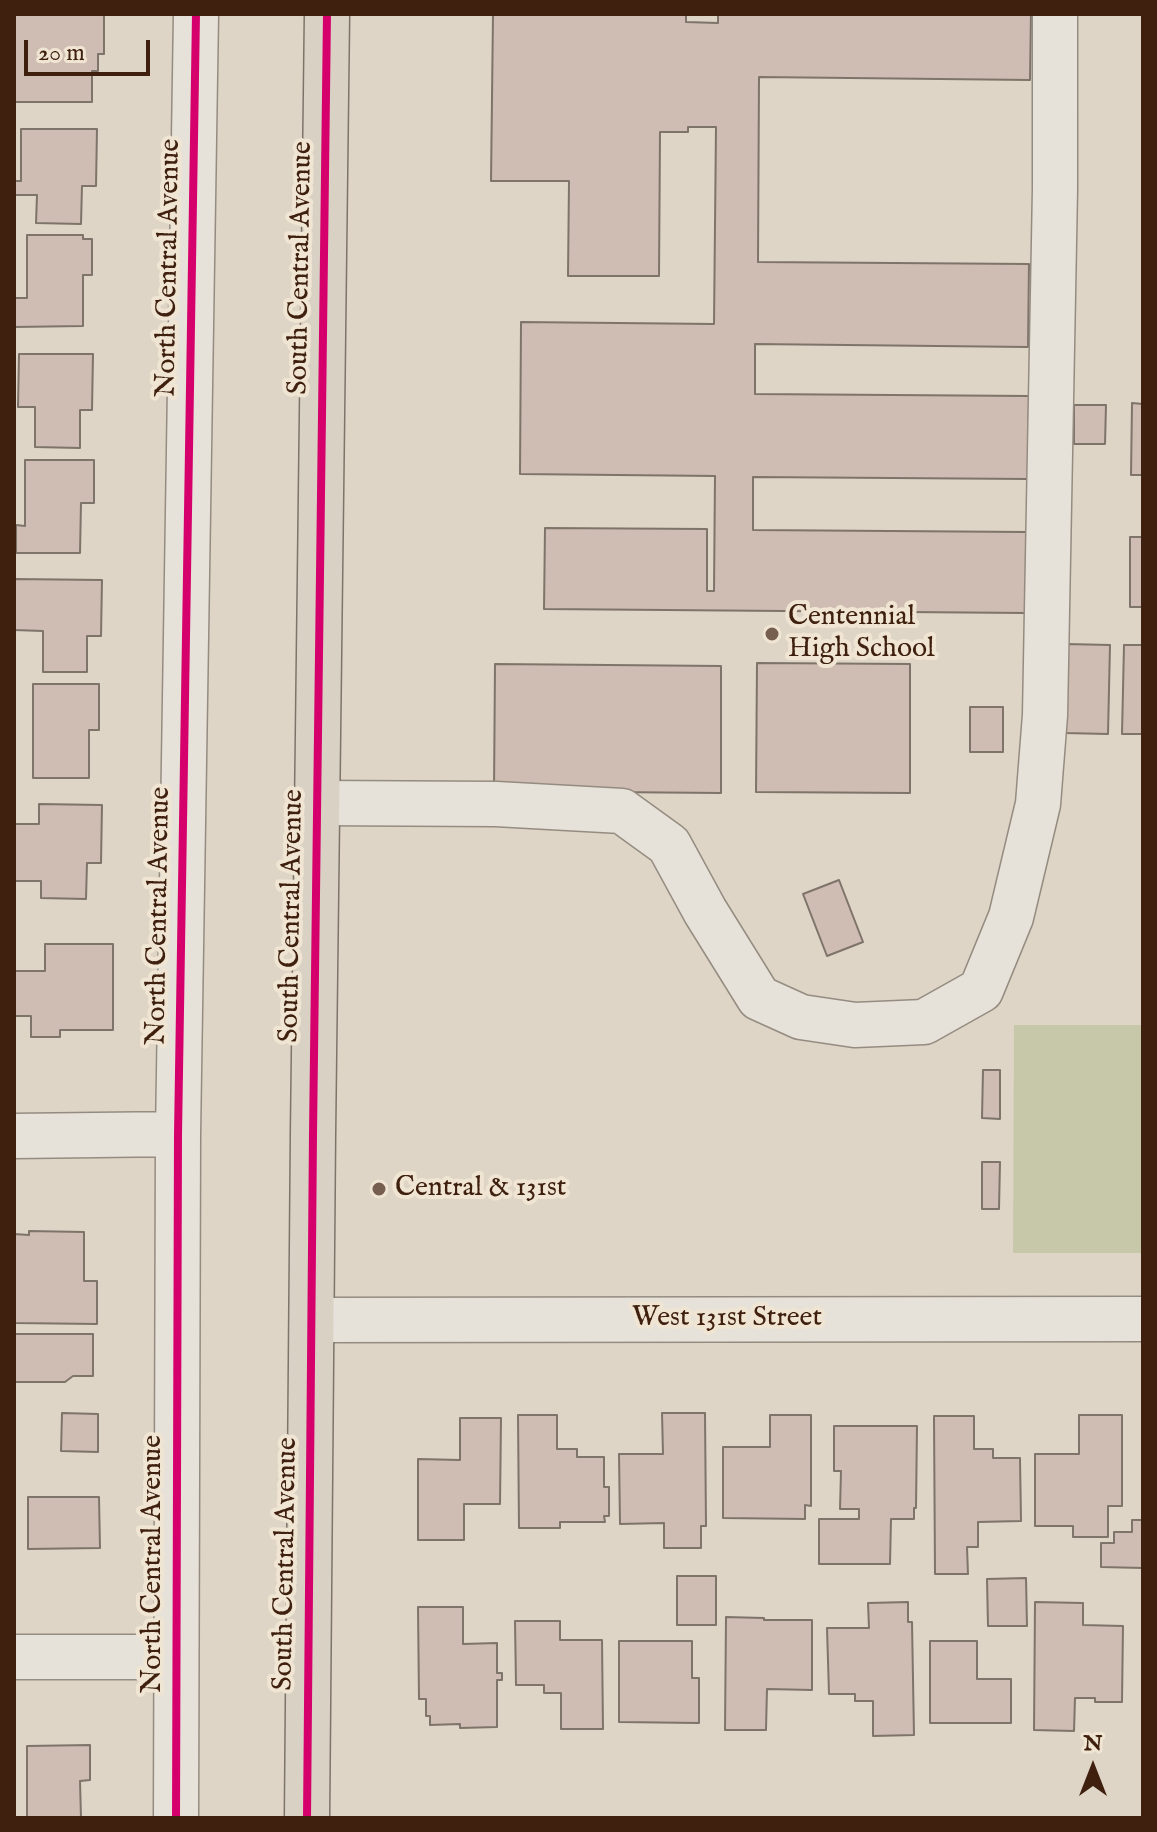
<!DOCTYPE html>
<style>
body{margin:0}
#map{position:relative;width:1157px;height:1832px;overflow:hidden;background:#ded5c6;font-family:"IM FELL English",serif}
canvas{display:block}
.frame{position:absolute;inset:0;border:16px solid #3f200f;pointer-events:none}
.north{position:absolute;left:1053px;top:1728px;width:80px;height:80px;-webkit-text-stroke:6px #f0e5d3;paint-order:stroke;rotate:0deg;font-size:22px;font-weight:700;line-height:32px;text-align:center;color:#3f200f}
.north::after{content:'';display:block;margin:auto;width:28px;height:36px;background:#3f200f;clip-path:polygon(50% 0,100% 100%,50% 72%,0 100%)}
.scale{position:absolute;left:24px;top:40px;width:126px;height:36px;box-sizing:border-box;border:4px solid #3f200f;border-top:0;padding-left:10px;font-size:24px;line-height:28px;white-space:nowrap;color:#3f200f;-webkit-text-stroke:6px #f0e5d3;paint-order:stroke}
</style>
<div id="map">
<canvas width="1157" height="1832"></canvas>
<div class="frame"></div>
<div class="north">N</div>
<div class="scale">20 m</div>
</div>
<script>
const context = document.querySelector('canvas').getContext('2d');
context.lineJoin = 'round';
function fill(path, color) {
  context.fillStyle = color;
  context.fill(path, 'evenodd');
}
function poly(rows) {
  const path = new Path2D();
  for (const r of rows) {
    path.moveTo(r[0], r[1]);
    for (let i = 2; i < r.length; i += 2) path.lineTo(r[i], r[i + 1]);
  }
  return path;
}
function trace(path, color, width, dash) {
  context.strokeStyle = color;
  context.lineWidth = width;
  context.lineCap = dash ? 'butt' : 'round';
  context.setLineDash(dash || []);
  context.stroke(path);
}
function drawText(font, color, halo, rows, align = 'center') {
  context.font = font + ' "IM FELL English",serif';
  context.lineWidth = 8;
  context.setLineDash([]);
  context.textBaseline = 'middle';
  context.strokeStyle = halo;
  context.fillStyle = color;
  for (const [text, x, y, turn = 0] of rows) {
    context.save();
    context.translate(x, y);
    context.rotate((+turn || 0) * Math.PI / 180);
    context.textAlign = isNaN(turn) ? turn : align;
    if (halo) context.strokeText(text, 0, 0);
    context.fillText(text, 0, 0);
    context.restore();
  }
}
fill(poly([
 [1014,1025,1143,1025,1143,1253,1013,1253]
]), '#c7c8a9');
const building = poly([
 [14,14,104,14,104,54,98,54,98,71,92,71,92,102,14,102,14,14],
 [493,14,686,14,686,22,718,23,718,14,1031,14,1030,80,759,77,758,262,1029,264,1028,347,755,344,755,394,1029,396,1028,479,753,477,753,530,1027,532,1026,613,544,609,545,528,707,529,707,591,714,591,715,476,520,474,521,322,714,324,716,127,688,127,688,132,660,132,659,276,568,276,569,181,491,181,493,14],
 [21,129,97,129,96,186,82,186,81,224,36,223,37,195,14,195,14,181,21,181,21,129],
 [27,235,83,235,83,239,92,239,92,275,83,275,83,326,14,327,14,298,27,298,27,235],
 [19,354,93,354,92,410,80,410,80,448,35,447,35,407,18,407,19,354],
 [1132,403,1143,404,1143,475,1131,475,1132,403],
 [1074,405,1106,405,1105,444,1074,444,1074,405],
 [25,460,94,460,94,503,81,503,80,553,16,553,16,525,25,526,25,460],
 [1130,537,1143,537,1143,607,1130,607,1130,537],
 [14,579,102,580,101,636,87,636,87,672,43,672,43,631,14,630,14,579],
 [1066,644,1110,645,1108,734,1064,733,1066,644],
 [1124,645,1143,645,1143,734,1122,734,1124,645],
 [757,663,910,664,910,793,756,792,757,663],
 [495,664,721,666,721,793,494,791,495,664],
 [33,684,99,684,99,730,89,730,89,778,33,778,33,684],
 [970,707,1003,707,1003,752,970,752,970,707],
 [39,804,102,805,101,863,87,863,86,899,41,898,41,881,14,881,14,824,39,824,39,804],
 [839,880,863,942,827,956,803,894,839,880],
 [45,944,113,944,113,1030,60,1030,60,1037,31,1037,31,1016,14,1016,14,971,45,971,45,944],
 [983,1070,1000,1070,1000,1119,982,1118,983,1070],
 [982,1162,1000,1162,999,1209,982,1209,982,1162],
 [29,1231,84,1232,84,1281,97,1281,97,1324,14,1323,14,1234,29,1235,29,1231],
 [14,1334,93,1334,93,1376,73,1376,65,1382,14,1382,14,1334],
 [62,1413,98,1414,98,1452,61,1451,62,1413],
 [662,1413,705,1413,706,1526,701,1526,701,1548,664,1548,664,1523,620,1524,619,1454,663,1454,662,1413],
 [518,1415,557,1415,557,1449,577,1449,577,1457,604,1457,604,1487,609,1487,609,1516,604,1516,605,1522,560,1522,560,1528,519,1528,518,1415],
 [770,1415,811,1415,811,1506,805,1505,805,1519,723,1518,723,1447,770,1447,770,1415],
 [1079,1415,1122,1415,1122,1506,1108,1506,1108,1537,1073,1537,1073,1526,1035,1526,1035,1454,1079,1454,1079,1415],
 [934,1416,974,1416,974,1449,993,1449,993,1458,1020,1458,1021,1521,978,1522,978,1547,967,1547,968,1574,935,1574,934,1416],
 [460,1418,501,1418,500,1504,464,1504,464,1540,418,1540,418,1459,460,1460,460,1418],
 [834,1426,917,1426,916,1508,914,1508,914,1519,891,1519,890,1564,819,1564,819,1519,859,1519,859,1509,840,1509,841,1471,834,1471,834,1426],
 [28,1497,99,1497,100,1548,28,1549,28,1497],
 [1132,1520,1143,1520,1143,1568,1101,1567,1101,1543,1114,1543,1114,1532,1132,1532,1132,1520],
 [677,1576,716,1576,716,1625,677,1625,677,1576],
 [1026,1578,1027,1626,988,1626,987,1579,1026,1578],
 [908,1602,908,1622,912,1622,914,1735,873,1736,873,1701,855,1701,855,1694,829,1694,827,1628,869,1628,868,1603,908,1602],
 [1035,1602,1083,1603,1083,1625,1123,1626,1122,1702,1095,1702,1095,1698,1075,1698,1074,1731,1034,1730,1035,1602],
 [418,1607,463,1607,463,1644,497,1643,497,1673,502,1673,502,1680,497,1680,497,1727,460,1728,460,1724,430,1725,430,1716,426,1716,426,1699,419,1699,418,1607],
 [726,1617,764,1618,764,1620,812,1620,812,1690,767,1689,766,1730,725,1730,726,1617],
 [515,1621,560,1621,560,1640,602,1640,603,1729,561,1729,561,1693,544,1693,544,1685,516,1685,515,1621],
 [619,1641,692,1641,692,1678,699,1678,699,1723,619,1722,619,1641],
 [930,1641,977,1641,977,1679,1011,1679,1011,1723,930,1723,930,1641],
 [90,1745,90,1780,80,1781,81,1818,27,1818,27,1746,90,1745]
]);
fill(building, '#cfbcb2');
trace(building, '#7e746a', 2);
const minor = poly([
 [317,803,496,804,622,811,669,845,705,911,759,998,801,1017,855,1025,924,1022,981,990,1011,917,1038,804,1045,715,1055,189,1055,14],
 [14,1136,178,1134],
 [312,1320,1143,1319],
 [14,1657,176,1657],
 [176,1818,178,1134,196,14]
]);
const major = poly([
 [307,1818,313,1134,327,14]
]);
trace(minor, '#958c81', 47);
trace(major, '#7e746a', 47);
trace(minor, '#e6e1d9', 44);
trace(major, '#d9d1c4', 44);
trace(poly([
 [176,1818,178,1134,196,14],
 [307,1818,313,1134,327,14]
]), '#d6006c', 8);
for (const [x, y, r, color] of [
 [772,634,8,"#775f4f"],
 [379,1189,8,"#775f4f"]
]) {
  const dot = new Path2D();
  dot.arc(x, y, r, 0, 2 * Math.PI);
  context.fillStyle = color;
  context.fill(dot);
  trace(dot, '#f0e5d3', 3);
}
drawText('28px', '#3f200f', '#f0e5d3', [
 ["North Central Avenue",170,268,-89],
 ["South Central Avenue",302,268,-89],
 ["North Central Avenue",160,916,-89],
 ["South Central Avenue",293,916,-89],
 ["West 131st Street",727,1319],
 ["North Central Avenue",154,1564,-90],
 ["South Central Avenue",287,1564,-89]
]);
drawText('28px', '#3f200f', '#f0e5d3', [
 ["Centennial",788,618],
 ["High School",788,650],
 ["Central & 131st",395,1189]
], 'left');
</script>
